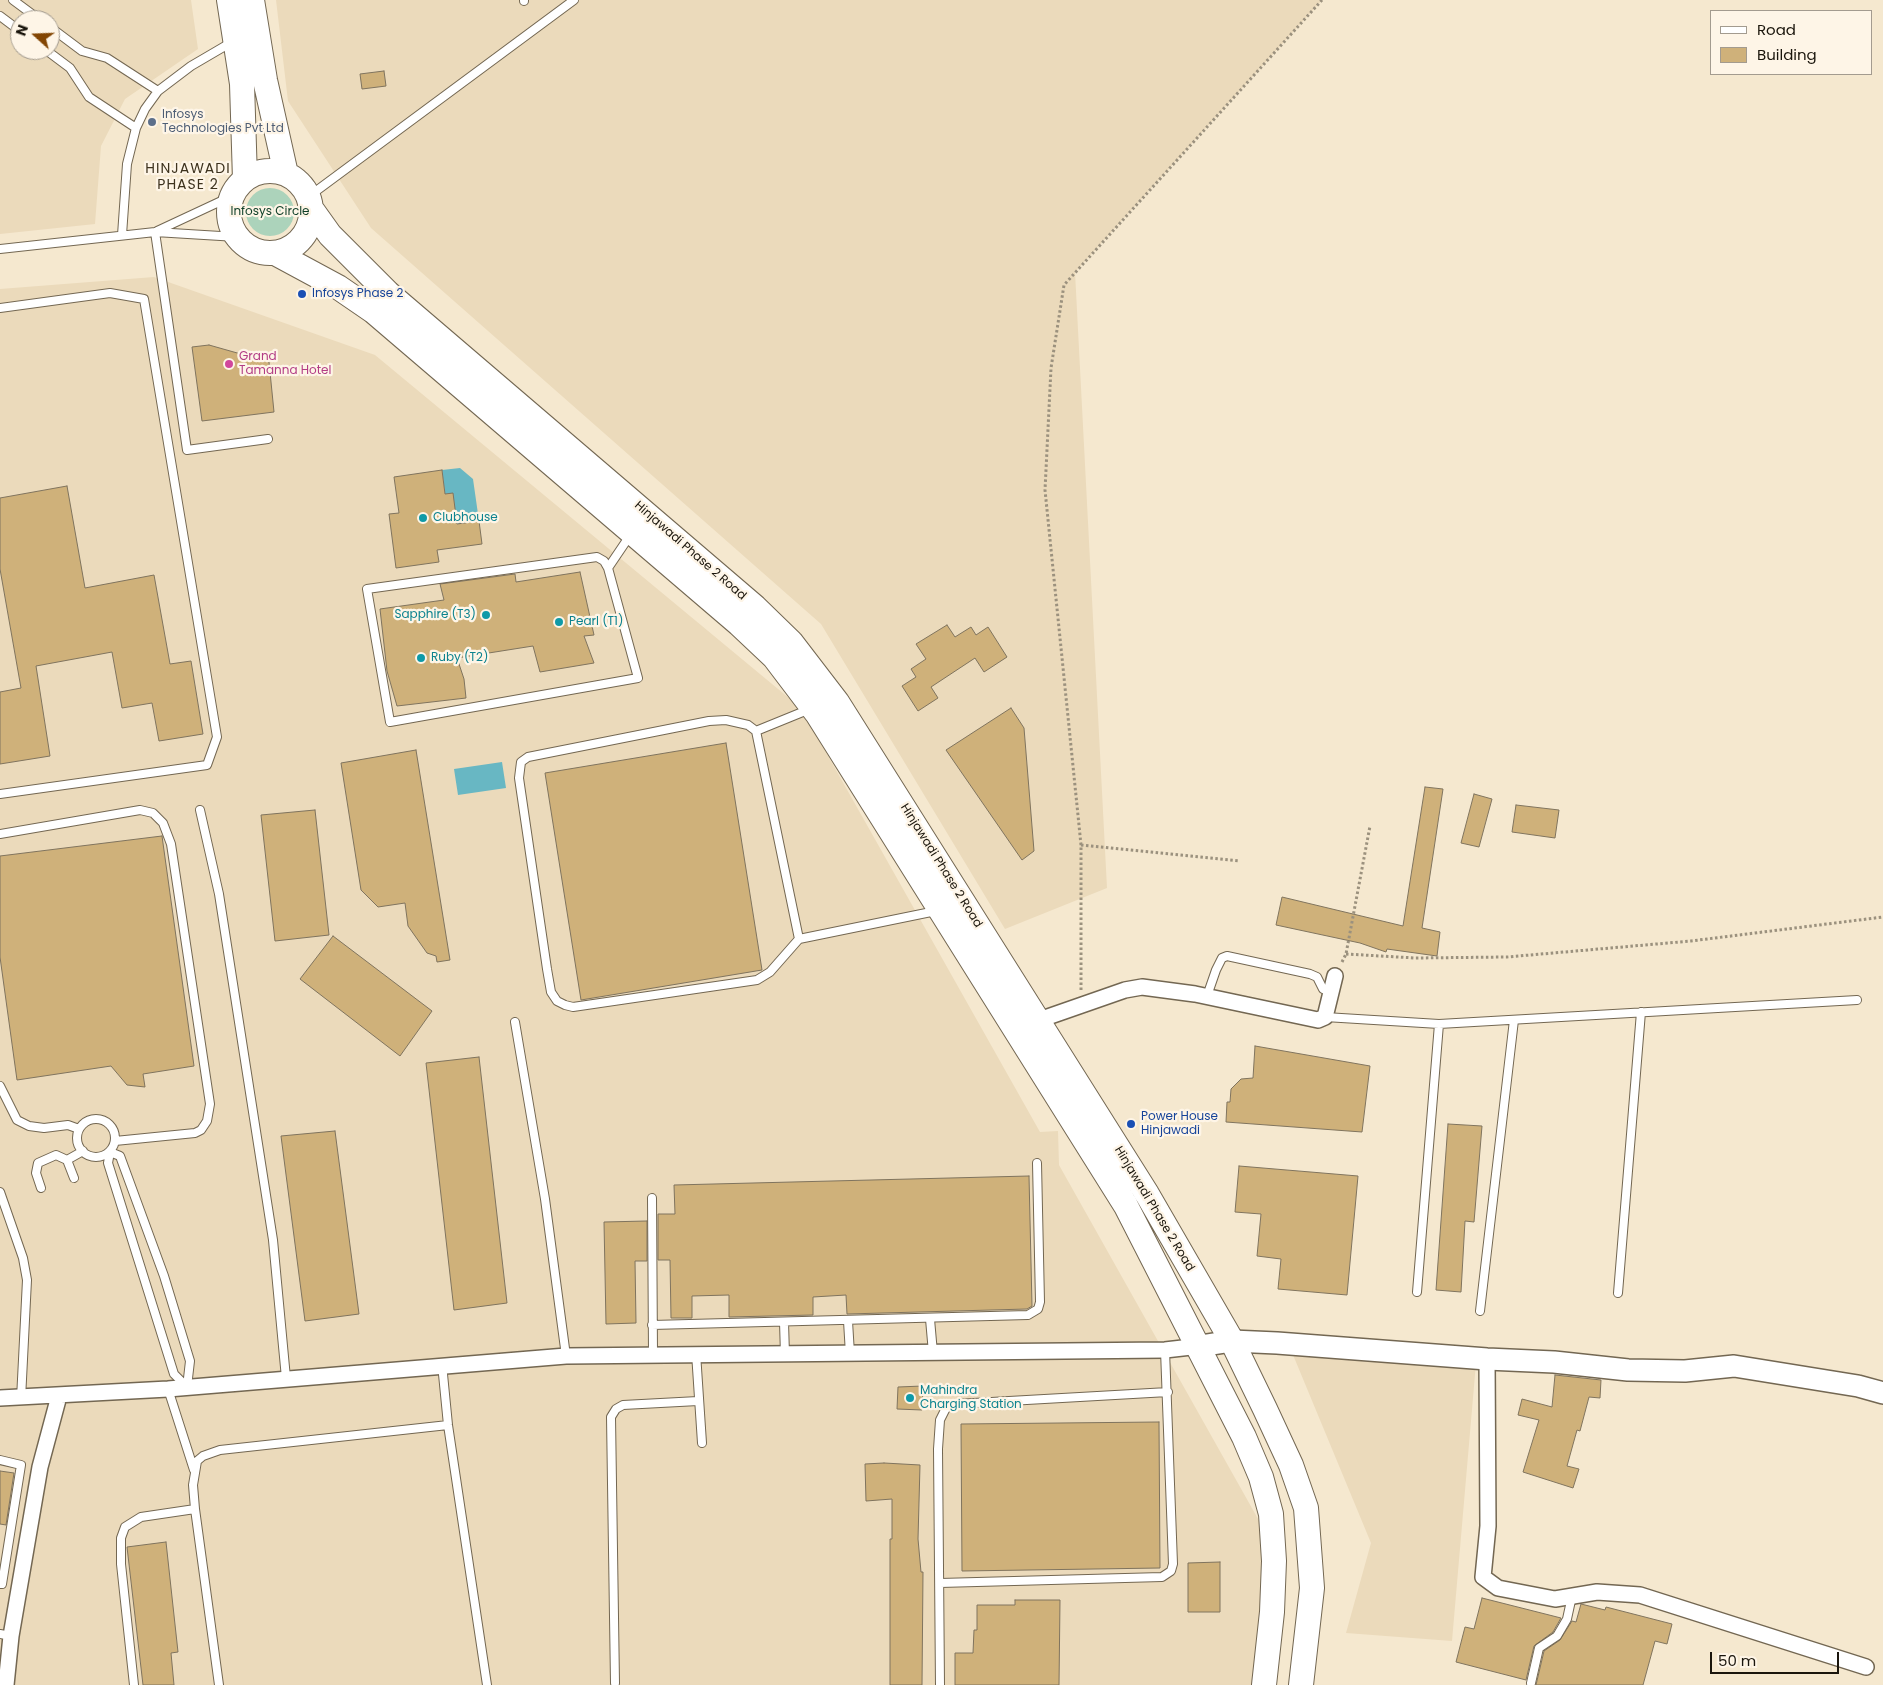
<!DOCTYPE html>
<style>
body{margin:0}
#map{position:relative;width:1883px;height:1685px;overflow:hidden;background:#f5e8cf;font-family:Poppins,sans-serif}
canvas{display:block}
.legend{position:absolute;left:1710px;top:10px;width:162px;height:65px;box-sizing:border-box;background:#fef5e7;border:1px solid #a39b8f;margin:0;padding:6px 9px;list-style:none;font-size:15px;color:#1a150c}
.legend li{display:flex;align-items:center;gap:10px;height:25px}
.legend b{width:25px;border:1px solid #a39b8f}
.north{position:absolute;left:10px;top:10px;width:50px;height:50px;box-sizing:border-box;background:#fef5e7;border:1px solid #a39b8f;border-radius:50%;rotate:290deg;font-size:14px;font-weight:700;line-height:20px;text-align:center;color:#1a150c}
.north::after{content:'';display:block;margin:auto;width:18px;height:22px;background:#834603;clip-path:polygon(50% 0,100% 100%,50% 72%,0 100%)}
.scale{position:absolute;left:1710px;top:1652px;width:129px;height:22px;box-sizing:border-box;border:2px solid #1a150c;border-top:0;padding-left:6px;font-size:15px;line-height:18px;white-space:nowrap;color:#1a150c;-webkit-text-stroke:4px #fef5e7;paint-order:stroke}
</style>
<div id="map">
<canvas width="1883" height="1685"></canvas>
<ul class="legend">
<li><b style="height:6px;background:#fff"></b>Road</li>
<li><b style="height:14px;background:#cfb17a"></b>Building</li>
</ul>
<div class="north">N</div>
<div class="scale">50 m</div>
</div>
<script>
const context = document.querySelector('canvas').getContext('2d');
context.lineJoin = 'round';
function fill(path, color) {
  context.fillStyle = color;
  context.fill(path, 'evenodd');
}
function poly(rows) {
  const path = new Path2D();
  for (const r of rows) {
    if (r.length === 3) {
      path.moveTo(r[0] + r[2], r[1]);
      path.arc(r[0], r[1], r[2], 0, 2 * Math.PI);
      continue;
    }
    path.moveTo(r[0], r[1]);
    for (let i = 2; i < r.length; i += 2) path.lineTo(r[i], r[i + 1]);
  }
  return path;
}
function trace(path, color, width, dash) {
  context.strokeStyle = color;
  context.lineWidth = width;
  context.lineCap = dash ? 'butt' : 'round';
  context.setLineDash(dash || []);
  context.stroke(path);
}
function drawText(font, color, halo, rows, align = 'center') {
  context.font = font + ' Poppins,sans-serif';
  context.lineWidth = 4.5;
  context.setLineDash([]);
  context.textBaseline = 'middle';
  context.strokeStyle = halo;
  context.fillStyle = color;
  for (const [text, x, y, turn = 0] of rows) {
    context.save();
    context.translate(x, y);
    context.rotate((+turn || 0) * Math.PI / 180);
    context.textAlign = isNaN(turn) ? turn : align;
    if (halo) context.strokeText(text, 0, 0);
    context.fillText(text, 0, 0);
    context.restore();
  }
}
fill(poly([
 [0,0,191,0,198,49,125,99,101,146,95,224,0,234],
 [20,20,50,20,50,50,20,50],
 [276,0,1322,0,1075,272,1107,888,1005,929,821,624,371,228,288,101],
 [154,277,375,355,801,708,1040,1132,1058,1131,1059,1165,1271,1542,1258,1685,0,1685,0,289],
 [1291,1350,1476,1363,1452,1641,1346,1633,1371,1543]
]), '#ebdabb');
fill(poly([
 [270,212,24]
]), '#acd3bb');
fill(poly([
 [460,468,473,479,479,521,457,524,445,494,442,470],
 [502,762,506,788,458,795,454,769]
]), '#68b7c3');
const building = poly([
 [384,71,386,86,362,89,360,74,384,71],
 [209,345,269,362,274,412,202,421,192,347,209,345],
 [442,470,445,494,453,493,457,524,479,521,482,544,437,550,439,562,396,568,389,514,399,513,394,477,442,470],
 [67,486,85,588,154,575,170,664,191,661,203,734,159,741,152,703,122,708,112,652,36,666,50,756,0,764,0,692,21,688,0,569,0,498,67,486],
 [580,572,594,635,584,636,594,663,540,672,533,646,457,658,464,679,466,698,397,706,387,671,380,609,444,600,440,584,515,574,516,582,580,572],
 [947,625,955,637,971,627,976,635,988,627,1007,657,984,672,975,658,931,687,938,698,918,711,902,686,916,677,911,669,926,659,916,644,947,625],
 [1011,708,1024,728,1034,851,1022,860,946,750,1011,708],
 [726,743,762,970,581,1000,545,773,726,743],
 [416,750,450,960,437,962,436,956,427,953,408,926,405,903,378,907,361,890,341,763,416,750],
 [1425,787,1443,789,1422,928,1440,932,1437,956,1387,949,1386,952,1360,943,1276,925,1282,897,1403,926,1425,787],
 [1474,794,1492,799,1479,847,1461,843,1474,794],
 [1516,805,1559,810,1555,838,1512,832,1516,805],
 [315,810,329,935,275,941,261,815,315,810],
 [162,836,194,1066,143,1074,145,1087,127,1085,111,1066,17,1080,0,957,0,856,162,836],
 [333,936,432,1011,400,1056,300,979,333,936],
 [1255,1046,1370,1066,1362,1132,1226,1122,1227,1102,1230,1102,1231,1089,1241,1079,1253,1078,1255,1046],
 [479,1057,507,1303,454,1310,426,1063,479,1057],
 [1448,1124,1482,1126,1474,1222,1465,1221,1461,1292,1436,1290,1448,1124],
 [335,1131,359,1314,305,1321,281,1136,335,1131],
 [1239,1166,1358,1176,1347,1295,1278,1289,1281,1259,1257,1256,1261,1214,1235,1212,1239,1166],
 [1029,1176,1032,1306,1027,1309,847,1314,846,1295,813,1297,813,1315,729,1317,729,1295,692,1296,692,1318,671,1318,670,1260,658,1260,658,1214,675,1214,674,1185,1029,1176],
 [647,1221,647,1261,635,1261,636,1323,606,1324,604,1222,647,1221],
 [1555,1375,1601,1380,1600,1398,1589,1397,1580,1431,1577,1430,1567,1466,1579,1469,1573,1488,1523,1472,1539,1420,1518,1415,1522,1399,1552,1407,1555,1375],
 [923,1386,922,1410,897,1409,898,1387,923,1386],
 [1159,1422,1160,1568,962,1571,961,1424,1159,1422],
 [884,1463,920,1465,918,1539,921,1572,923,1572,922,1685,890,1685,890,1539,892,1539,892,1499,866,1501,865,1464,884,1463],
 [0,1471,14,1473,6,1525,0,1524,0,1471],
 [166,1542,178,1652,171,1653,174,1685,143,1685,127,1547,166,1542],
 [1220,1562,1220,1612,1188,1612,1188,1563,1220,1562],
 [1482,1598,1561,1618,1553,1632,1534,1646,1526,1680,1456,1662,1465,1627,1474,1629,1482,1598],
 [1015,1600,1060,1600,1059,1685,955,1685,955,1653,973,1653,974,1630,977,1630,977,1605,1015,1605,1015,1600],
 [1581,1604,1605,1610,1606,1607,1672,1624,1667,1644,1655,1641,1643,1685,1536,1685,1544,1651,1560,1640,1572,1621,1576,1622,1581,1604]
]);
fill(building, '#cfb17a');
trace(building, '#80745e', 1);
const lane = poly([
 [13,0,40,20],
 [524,0,524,1],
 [0,16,20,31],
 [50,27,82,51,107,58,158,91],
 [46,50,70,68,89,97,136,128],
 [308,197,574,0],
 [157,231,232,196],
 [155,232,187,450,268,439],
 [122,235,127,164,136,128,145,109,158,91,191,66,232,42],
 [0,249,155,232,237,237],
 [0,308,110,293,144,299,217,737,207,765,0,794],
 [608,568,604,561,597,557,367,589,390,722,638,678,608,568,631,534],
 [756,731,810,709],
 [200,810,219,894,273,1240,286,1378],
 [0,834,140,810,153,813,163,823,171,844,210,1104,207,1121,201,1130,195,1133,115,1141],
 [799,939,756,731,748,725,726,720,709,721,528,757,521,762,519,778,547,969,551,992,557,1001,565,1005,573,1007,757,980,770,972,799,939,936,911],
 [1207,996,1216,970,1222,958,1227,956,1310,974,1317,977,1323,989,1331,991],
 [1325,1017,1439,1024,1417,1292],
 [515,1022,545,1199,566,1356],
 [1439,1024,1857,1000],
 [0,1086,17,1120,29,1126,44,1128,68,1125,79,1129],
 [96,1138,19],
 [110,1152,120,1156,164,1276,190,1361,187,1387,174,1374,108,1163,110,1152],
 [74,1178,67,1160,83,1151],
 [41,1188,36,1173,38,1163,56,1155,67,1160],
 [0,1192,23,1258,27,1280,21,1399],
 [652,1198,653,1353],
 [1618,1293,1641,1012],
 [1480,1311,1514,1020],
 [930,1319,933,1353],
 [848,1321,850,1354],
 [784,1322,785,1355],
 [652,1325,1028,1315,1038,1309,1040,1302,1037,1163],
 [696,1353,702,1443],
 [442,1364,448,1425,487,1685],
 [168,1389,194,1470],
 [0,1460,21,1465,2,1584,0,1584],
 [940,1583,1162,1577,1171,1571,1173,1564,1165,1350],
 [0,1634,11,1636],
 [615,1683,611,1417,616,1409,623,1405,698,1401],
 [1531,1683,1539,1648,1557,1636,1567,1619,1572,1596],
 [134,1685,121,1564,121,1538,125,1527,141,1517,195,1509],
 [219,1685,195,1509,193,1485,197,1461,203,1456,220,1450,448,1425],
 [940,1685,938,1449,940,1420,945,1410,948,1406,956,1404,1168,1392]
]);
const street = poly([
 [1039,1020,1125,990,1142,987,1195,994,1318,1020,1325,1017,1335,976],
 [1487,1359,1488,1526,1483,1577,1498,1588,1555,1599,1597,1592,1640,1595,1866,1667],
 [0,1398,168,1389,566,1356,1165,1350,1200,1346],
 [6,1685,11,1636,40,1467,59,1396]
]);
const secondary = poly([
 [1200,1346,1232,1341,1277,1343,1487,1359,1554,1362,1628,1370,1685,1371,1734,1366,1858,1386,1883,1393]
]);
const primary = poly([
 [229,0,242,84,245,179],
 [252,0,265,80,286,174],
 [270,212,41],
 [310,207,330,235,388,293,755,607,791,642,837,702,1147,1194,1232,1341,1265,1409,1291,1465,1306,1508,1312,1588,1301,1685],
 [275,253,338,287,373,311,739,624,774,657,818,715,1126,1206,1244,1437,1261,1477,1271,1514,1274,1561,1272,1612,1264,1685]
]);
trace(lane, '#736752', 10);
trace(street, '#736752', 18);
trace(secondary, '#736752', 24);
trace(primary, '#736752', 26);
trace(poly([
 [1081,845,1240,861],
 [1346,954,1415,958,1507,957,1691,941,1883,917],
 [1342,962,1346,954,1370,826],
 [1081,990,1081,845,1045,490,1051,368,1064,285,1322,0]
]), '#9b917e', 3, [2.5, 2.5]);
trace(lane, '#fff', 8);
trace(street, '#fff', 15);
trace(secondary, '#fff', 21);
trace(primary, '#fff', 24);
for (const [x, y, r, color] of [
 [152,122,5,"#5c6f8a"],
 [302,294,5,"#1a4fb4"],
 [229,364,5,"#d1479c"],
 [423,518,5,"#0f9aa8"],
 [486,615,5,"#0f9aa8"],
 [559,622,5,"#0f9aa8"],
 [421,658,5,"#0f9aa8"],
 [1131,1124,5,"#1a4fb4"],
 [910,1398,5,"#0f9aa8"]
]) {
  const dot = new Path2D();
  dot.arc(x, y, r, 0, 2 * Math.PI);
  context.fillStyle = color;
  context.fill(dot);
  trace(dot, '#fef5e7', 2);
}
drawText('12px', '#4e5e75', '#fef5e7', [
 ["Infosys",162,115],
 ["Technologies Pvt Ltd",162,129]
], 'left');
drawText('12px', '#0e3e27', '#fef5e7', [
 ["Infosys Circle",270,212]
]);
drawText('12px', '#164399', '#fef5e7', [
 ["Infosys Phase 2",312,294],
 ["Power House",1141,1117],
 ["Hinjawadi",1141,1131]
], 'left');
drawText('12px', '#b23c85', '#fef5e7', [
 ["Grand",239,357],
 ["Tamanna Hotel",239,371]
], 'left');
drawText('12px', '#0d838f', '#fef5e7', [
 ["Clubhouse",433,518],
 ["Sapphire (T3)",476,615,"right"],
 ["Pearl (T1)",569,622],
 ["Ruby (T2)",431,658],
 ["Mahindra",920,1391],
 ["Charging Station",920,1405]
], 'left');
drawText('12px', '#1a150c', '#fef5e7', [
 ["Hinjawadi Phase 2 Road",690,551,41],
 ["Hinjawadi Phase 2 Road",941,866,58],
 ["Hinjawadi Phase 2 Road",1154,1209,59]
]);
context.letterSpacing = '1px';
drawText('14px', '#3e331f', '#fef5e7', [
 ["HINJAWADI",188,169],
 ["PHASE 2",188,185]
]);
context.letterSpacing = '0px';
</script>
